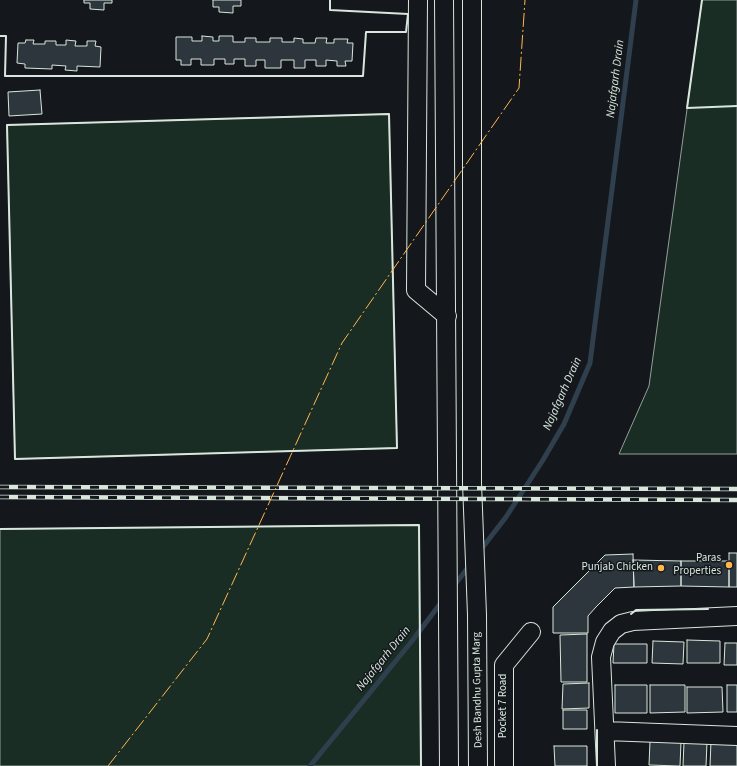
<!DOCTYPE html>
<style>
body{margin:0}
canvas{display:block;background:#14181c}
</style>
<canvas width="737" height="766"></canvas>
<script>
const context = document.querySelector('canvas').getContext('2d');
context.lineJoin = 'round';
function fill(path, color) {
  context.fillStyle = color;
  context.fill(path, 'evenodd');
}
function poly(rows) {
  const path = new Path2D();
  for (const r of rows) {
    path.moveTo(r[0], r[1]);
    for (let i = 2; i < r.length; i += 2) path.lineTo(r[i], r[i + 1]);
  }
  return path;
}
function trace(path, color, width, dash) {
  context.strokeStyle = color;
  context.lineWidth = width;
  context.lineCap = dash ? 'butt' : 'round';
  context.setLineDash(dash || []);
  context.stroke(path);
}
function drawText(font, color, halo, rows, align = 'center') {
  context.font = font + ' "Source Sans 3",sans-serif';
  context.lineWidth = 3;
  context.setLineDash([]);
  context.textBaseline = 'middle';
  context.strokeStyle = halo;
  context.fillStyle = color;
  for (const [text, x, y, turn = 0] of rows) {
    context.save();
    context.translate(x, y);
    context.rotate((+turn || 0) * Math.PI / 180);
    context.textAlign = isNaN(turn) ? turn : align;
    if (halo) context.strokeText(text, 0, 0);
    context.fillText(text, 0, 0);
    context.restore();
  }
}
const green = poly([
 [702,0,737,0,737,454,619,454,649,386,702,0],
 [389,114,397,448,15,459,7,125,389,114],
 [419,525,421,766,0,766,0,529,419,525]
]);
fill(green, '#1a2d24');
trace(green, '#939e99', 1);
trace(poly([
 [479,552,506,517,543,460,564,424,590,363,636,0],
 [453,587,470,565],
 [310,766,412,641,443,600]
]), '#2f3f4d', 5);
const building = poly([
 [84,0,112,0,112,3,104,3,104,10,90,9,90,3,84,3,84,0],
 [213,0,241,0,241,6,233,6,233,13,219,12,219,7,213,7,213,0],
 [202,36,213,37,213,41,219,41,219,36,233,36,233,42,245,42,245,38,256,38,256,42,270,42,270,38,282,38,282,42,294,42,294,38,303,39,303,43,315,43,316,38,327,38,326,43,334,43,334,39,348,39,347,43,353,43,352,61,345,61,346,66,337,66,337,61,326,60,326,66,316,66,316,60,305,60,305,68,294,68,294,60,281,60,281,68,265,68,265,60,256,60,256,66,245,66,245,59,234,59,234,64,225,64,225,59,214,59,214,65,201,65,201,59,191,59,191,65,181,65,181,60,176,60,176,37,192,37,192,41,202,41,202,36],
 [26,40,34,40,33,44,45,44,45,41,56,41,56,45,66,45,66,40,76,41,75,46,87,46,87,41,96,41,95,46,101,47,100,67,77,66,77,71,65,70,66,66,52,65,52,69,25,68,25,64,17,63,18,43,25,43,26,40],
 [40,90,42,114,9,116,8,92,40,90],
 [729,553,737,553,737,587,729,587,729,553],
 [633,554,634,587,615,588,596,607,588,616,588,633,553,633,553,607,605,555,633,554],
 [633,560,681,561,681,586,634,587,633,560],
 [681,561,729,561,729,587,681,586,681,561],
 [587,634,587,682,561,682,560,635,587,634],
 [687,640,720,641,720,663,687,663,687,640],
 [653,641,684,642,683,664,652,663,653,641],
 [725,643,737,643,737,665,724,665,725,643],
 [614,644,647,644,647,663,613,663,614,644],
 [589,683,589,708,562,709,563,684,589,683],
 [615,685,647,685,647,713,615,713,615,685],
 [650,685,685,685,685,712,650,713,650,685],
 [727,685,737,685,737,712,727,712,727,685],
 [687,687,722,687,723,712,687,713,687,687],
 [563,710,587,710,587,729,563,729,563,710],
 [650,741,681,742,680,766,649,765,650,741],
 [711,741,737,742,737,766,710,766,711,741],
 [684,742,707,742,706,766,683,766,684,742],
 [554,746,587,746,587,766,555,766,554,746]
]);
fill(building, '#2c363c');
trace(building, '#d8e6dc', 1);
const minor = poly([
 [418,0,416,290,447,316],
 [444,0,449,766],
 [472,0,472,483,477,615,478,766],
 [606,731,737,736],
 [504,766,504,665,531,632],
 [606,766,601,657,605,642,612,631,621,624,633,621,737,616]
]);
trace(minor, '#d8e6dc', 20);
trace(minor, '#14181c', 18);
const rail = poly([
 [0,487,737,489],
 [0,497,737,500]
]);
trace(rail, '#d8e6dc', 4.5);
trace(rail, '#14181c', 3, [9]);
trace(poly([
 [702,0,687,108,737,106],
 [0,36,6,36,5,76,363,76,366,32,406,32,408,14,330,10,330,0],
 [389,114,397,448,15,459,7,125,389,114],
 [0,529,419,525,421,766],
 [631,614,636,610,708,609],
 [597,766,597,730]
]), '#d8e6dc', 2);
trace(poly([
 [108,766,207,639,342,343,519,88,525,0]
]), '#ffb74d', 1, [14, 3, 2, 3]);
for (const [x, y, r, color] of [
 [729,565,4,"#ffb74d"],
 [661,568,4,"#ffb74d"]
]) {
  const dot = new Path2D();
  dot.arc(x, y, r, 0, 2 * Math.PI);
  context.fillStyle = color;
  context.fill(dot);
  trace(dot, '#14181c', 1.5);
}
drawText('11px', '#d8e6dc', '#14181c', [
 ["Paras",721,559],
 ["Properties",721,572],
 ["Punjab Chicken",653,568]
], 'right');
drawText('11px', '#d8e6dc', '#14181c', [
 ["Desh Bandhu Gupta Marg",478,690,-91],
 ["Pocket 7 Road",504,706,-90]
]);
drawText('italic 12px', '#d8e6dc', '#14181c', [
 ["Najafgarh Drain",616,79,-83],
 ["Najafgarh Drain",563,394,-66],
 ["Najafgarh Drain",384,659,-51]
]);
</script>
